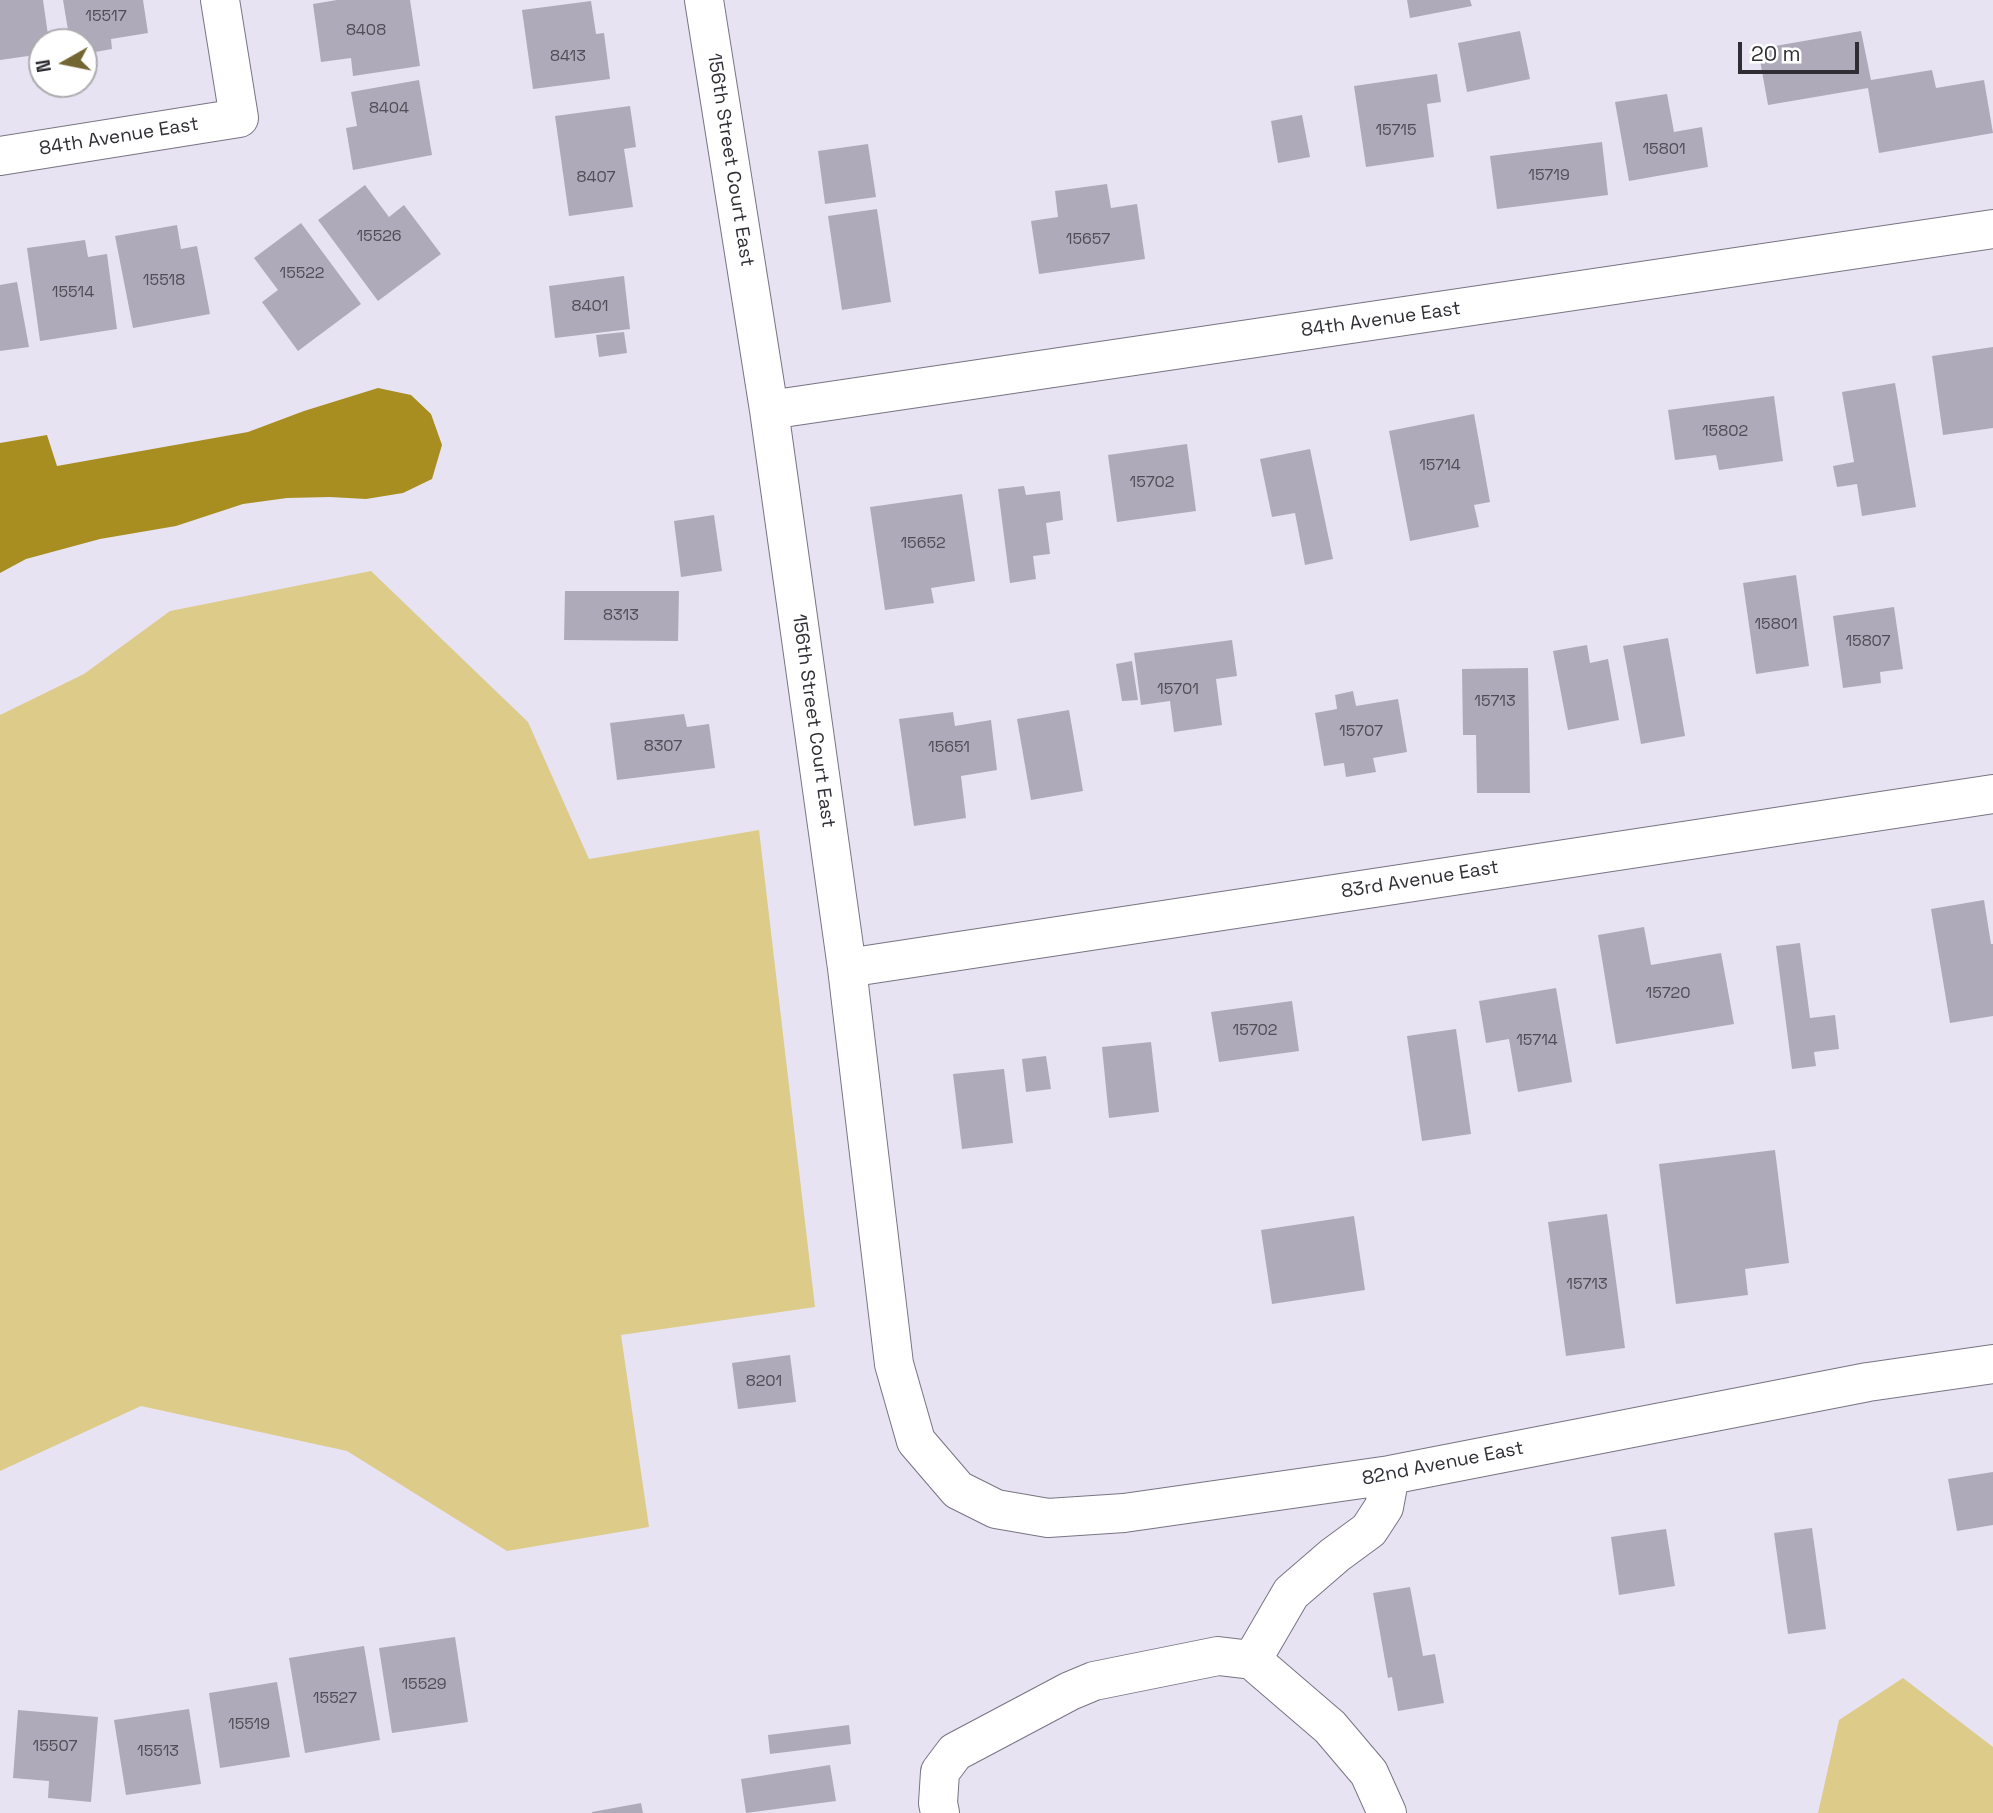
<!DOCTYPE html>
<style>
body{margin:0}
#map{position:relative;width:1993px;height:1813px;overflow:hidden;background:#e7e3f3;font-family:"Space Grotesk",sans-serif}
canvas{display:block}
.north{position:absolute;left:28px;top:28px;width:70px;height:70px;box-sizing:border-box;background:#fff;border:2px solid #acabae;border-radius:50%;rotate:261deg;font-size:19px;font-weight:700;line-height:28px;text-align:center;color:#2f2e34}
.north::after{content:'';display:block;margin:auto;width:24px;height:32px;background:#746633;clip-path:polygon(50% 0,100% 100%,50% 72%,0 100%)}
.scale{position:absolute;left:1738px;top:42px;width:121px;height:32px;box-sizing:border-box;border:4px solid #2f2e34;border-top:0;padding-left:9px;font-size:21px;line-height:24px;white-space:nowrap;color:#2f2e34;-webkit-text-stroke:5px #fff;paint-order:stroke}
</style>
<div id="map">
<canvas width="1993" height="1813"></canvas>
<div class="north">N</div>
<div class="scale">20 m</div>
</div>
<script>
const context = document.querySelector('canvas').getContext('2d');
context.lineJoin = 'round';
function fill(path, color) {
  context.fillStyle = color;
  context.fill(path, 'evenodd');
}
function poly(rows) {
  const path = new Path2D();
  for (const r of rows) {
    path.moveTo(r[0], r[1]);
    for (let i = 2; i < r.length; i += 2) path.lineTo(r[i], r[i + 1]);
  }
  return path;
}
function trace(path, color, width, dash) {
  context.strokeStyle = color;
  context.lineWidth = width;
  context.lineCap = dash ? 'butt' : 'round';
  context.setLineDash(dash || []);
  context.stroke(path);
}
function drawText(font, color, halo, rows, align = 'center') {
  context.font = font + ' "Space Grotesk",sans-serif';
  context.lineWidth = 6;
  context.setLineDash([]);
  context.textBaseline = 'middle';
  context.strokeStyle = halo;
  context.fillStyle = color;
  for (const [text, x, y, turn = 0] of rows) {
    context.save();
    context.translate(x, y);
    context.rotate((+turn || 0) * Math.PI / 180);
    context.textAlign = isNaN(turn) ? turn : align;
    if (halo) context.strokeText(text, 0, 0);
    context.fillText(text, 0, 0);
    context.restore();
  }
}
fill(poly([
 [371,571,528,722,589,859,759,830,815,1307,621,1335,649,1527,507,1551,347,1451,141,1406,0,1471,0,715,84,674,170,611],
 [1903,1678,1993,1747,1993,1813,1818,1813,1839,1720]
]), '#ddcb8a');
fill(poly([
 [378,388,411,395,431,414,442,445,432,479,403,493,366,499,330,497,287,498,243,504,176,526,100,539,26,559,0,573,0,443,47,435,57,466,248,432,304,411]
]), '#a88e20');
fill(poly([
 [0,0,43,0,49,42,42,42,42,54,0,60],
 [63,0,143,0,148,33,111,39,112,49,84,54,84,42,70,42],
 [337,0,410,0,420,66,353,76,351,58,321,62,313,4],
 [1407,0,1470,0,1472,6,1410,18],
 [591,1,596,34,604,33,610,79,533,89,522,10],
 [1520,31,1530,79,1467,92,1458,43],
 [1861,31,1871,80,1932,70,1936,88,1984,80,1993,133,1879,153,1868,88,1768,105,1758,49],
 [1437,74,1441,102,1427,104,1434,157,1366,167,1354,86],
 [419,80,432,155,353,170,346,128,357,126,351,92],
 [1667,94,1674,132,1702,127,1708,167,1629,181,1615,102],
 [630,106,636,147,624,149,633,207,569,216,555,116],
 [1302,115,1310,157,1278,163,1271,121],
 [1602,142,1608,195,1497,209,1490,156],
 [868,144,876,197,825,204,818,151],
 [1107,184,1111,208,1137,204,1145,259,1039,274,1031,221,1058,217,1055,191],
 [365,185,389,217,404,205,441,254,378,301,318,220],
 [877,209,891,302,842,310,828,216],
 [301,223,361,304,298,351,262,302,278,290,254,258],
 [177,225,181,249,197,246,210,314,133,328,115,236],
 [85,240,88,257,107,254,117,329,40,341,27,248],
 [624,276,630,329,555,338,549,286],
 [17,282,29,347,0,351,0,285],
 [624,332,627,353,599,357,596,335],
 [1993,347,1993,428,1943,435,1932,356],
 [1895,383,1916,507,1862,516,1857,484,1837,487,1833,466,1854,462,1842,392],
 [1774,396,1783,461,1719,470,1716,455,1675,460,1668,410],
 [1474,414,1490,502,1474,505,1479,527,1410,541,1389,431],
 [1187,444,1196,511,1117,522,1108,455],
 [1310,449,1333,559,1305,565,1295,513,1272,517,1260,459],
 [1024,486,1026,495,1060,491,1063,520,1046,523,1050,554,1033,556,1036,579,1010,583,998,489],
 [962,494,975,581,931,588,934,603,885,610,870,507],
 [714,515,722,571,681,577,674,521],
 [1796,575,1809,666,1756,674,1743,583],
 [565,591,679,591,678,641,564,640],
 [1894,607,1903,669,1880,672,1881,683,1843,688,1833,616],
 [1668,638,1685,736,1641,744,1623,646],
 [1232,640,1237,676,1216,679,1222,725,1174,732,1170,701,1141,705,1134,653],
 [1587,645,1590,663,1608,659,1619,720,1568,730,1553,651],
 [1132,661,1138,700,1122,701,1116,664],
 [1528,668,1530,793,1477,793,1476,735,1463,735,1462,669],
 [1353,691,1356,706,1398,699,1407,752,1373,758,1376,772,1346,777,1344,763,1324,766,1315,713,1337,709,1335,695],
 [1069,710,1083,791,1031,800,1017,719],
 [953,712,955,726,991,720,997,770,961,776,966,818,914,826,899,719],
 [684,714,687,727,709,724,715,768,617,780,610,723],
 [1984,900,1991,944,1993,944,1993,1016,1950,1023,1931,909],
 [1644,927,1651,965,1721,953,1734,1024,1616,1044,1598,935],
 [1800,943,1810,1018,1835,1015,1839,1049,1814,1052,1816,1066,1792,1069,1776,946],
 [1556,988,1572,1082,1518,1092,1509,1039,1486,1043,1479,1001],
 [1292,1001,1299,1051,1219,1062,1211,1012],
 [1456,1029,1471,1134,1422,1141,1407,1036],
 [1151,1042,1159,1112,1109,1118,1102,1047],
 [1046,1056,1051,1089,1026,1092,1022,1059],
 [1004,1069,1013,1143,962,1149,953,1074],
 [1775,1150,1789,1263,1745,1269,1748,1295,1676,1304,1659,1164],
 [1607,1214,1625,1348,1566,1356,1548,1222],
 [1354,1216,1365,1290,1272,1304,1261,1230],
 [790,1355,796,1402,738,1409,732,1363],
 [1993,1472,1993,1525,1957,1531,1948,1479],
 [1812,1528,1826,1629,1788,1634,1774,1533],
 [1666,1529,1675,1586,1619,1595,1611,1537],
 [1410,1587,1423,1656,1435,1654,1444,1703,1398,1711,1392,1677,1388,1678,1373,1593],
 [455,1637,468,1722,392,1733,379,1648],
 [364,1646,380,1740,305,1753,289,1658],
 [277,1682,290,1757,220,1768,209,1693],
 [189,1709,201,1784,126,1795,114,1720],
 [18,1710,98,1717,91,1802,48,1798,49,1781,13,1778],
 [849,1725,851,1744,770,1754,768,1735],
 [830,1765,836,1801,746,1813,741,1779],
 [641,1803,643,1813,592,1813,592,1812]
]), '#afaaba');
const minor = poly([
 [704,0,769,410,847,968,894,1364,916,1441,958,1490,996,1509,1048,1518,1124,1513,1390,1475,1868,1382,1993,1364],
 [0,156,239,118,220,0],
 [769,410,1993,229],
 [847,968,1993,794],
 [940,1813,938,1803,940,1772,955,1752,1070,1691,1094,1681,1218,1656,1252,1660],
 [1387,1813,1369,1773,1330,1727,1252,1660,1291,1593,1335,1555,1369,1530,1384,1507,1390,1475]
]);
trace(minor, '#787482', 40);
trace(minor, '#fff', 38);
drawText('16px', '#4f4d56', null, [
 ["15517",106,17],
 ["8408",366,31],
 ["8413",568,57],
 ["8404",389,109],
 ["15715",1396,131],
 ["15801",1664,150],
 ["15719",1549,176],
 ["8407",596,178],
 ["15526",379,237],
 ["15657",1088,240],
 ["15522",302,274],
 ["15518",164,281],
 ["15514",73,293],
 ["8401",590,307],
 ["15802",1725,432],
 ["15714",1440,466],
 ["15702",1152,483],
 ["15652",923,544],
 ["8313",621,616],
 ["15801",1776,625],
 ["15807",1868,642],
 ["15701",1178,690],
 ["15713",1495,702],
 ["15707",1361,732],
 ["8307",663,747],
 ["15651",949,748],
 ["15720",1668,994],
 ["15702",1255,1031],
 ["15714",1537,1041],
 ["15713",1587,1285],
 ["8201",764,1382],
 ["15529",424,1685],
 ["15527",335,1699],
 ["15519",249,1725],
 ["15507",55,1747],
 ["15513",158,1752]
]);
drawText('19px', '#2f2e34', '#fff', [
 ["84th Avenue East",119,137,-9],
 ["156th Street Court East",730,160,81],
 ["84th Avenue East",1381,320,-8],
 ["156th Street Court East",813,721,82],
 ["83rd Avenue East",1420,880,-9],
 ["82nd Avenue East",1443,1464,-11]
]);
</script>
